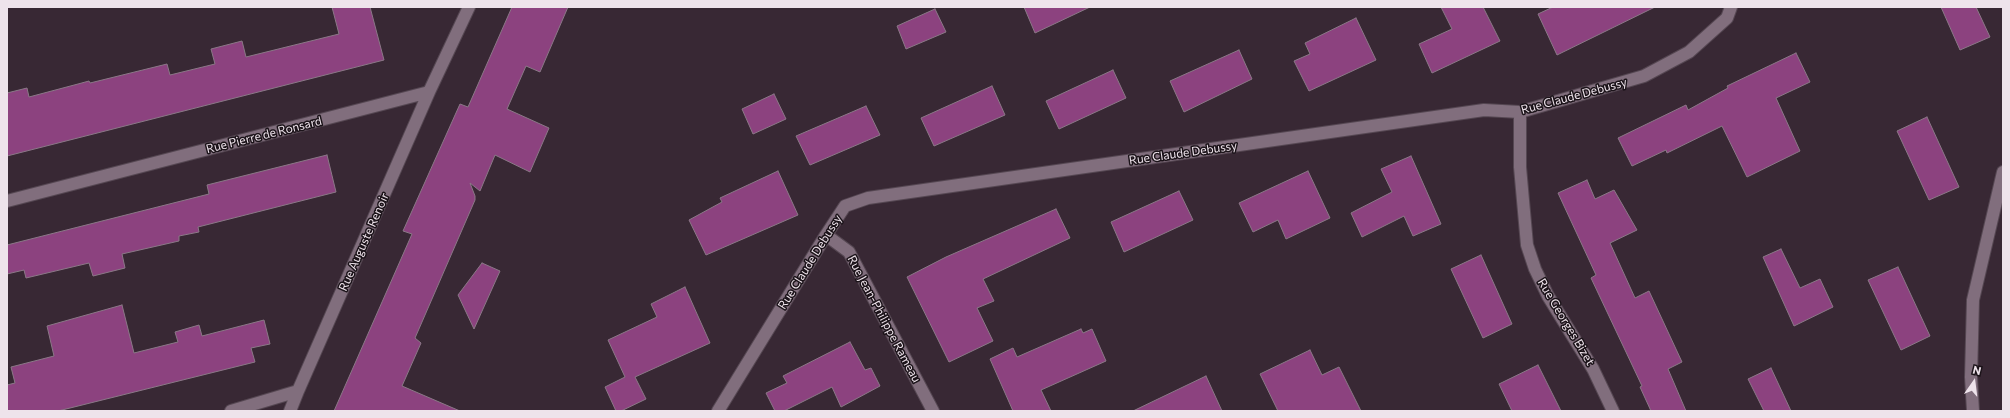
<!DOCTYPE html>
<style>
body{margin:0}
#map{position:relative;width:2010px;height:418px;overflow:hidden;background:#382834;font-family:Commissioner,sans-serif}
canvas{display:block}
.frame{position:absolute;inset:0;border:8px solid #eee3eb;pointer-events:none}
.north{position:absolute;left:1954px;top:362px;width:40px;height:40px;-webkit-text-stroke:3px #1b1319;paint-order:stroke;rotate:14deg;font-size:11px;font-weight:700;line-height:16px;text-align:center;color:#eee3eb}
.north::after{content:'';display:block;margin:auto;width:14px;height:18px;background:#eee3eb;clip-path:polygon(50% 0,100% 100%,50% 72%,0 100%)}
</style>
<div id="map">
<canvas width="2010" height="418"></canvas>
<div class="frame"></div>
<div class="north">N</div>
</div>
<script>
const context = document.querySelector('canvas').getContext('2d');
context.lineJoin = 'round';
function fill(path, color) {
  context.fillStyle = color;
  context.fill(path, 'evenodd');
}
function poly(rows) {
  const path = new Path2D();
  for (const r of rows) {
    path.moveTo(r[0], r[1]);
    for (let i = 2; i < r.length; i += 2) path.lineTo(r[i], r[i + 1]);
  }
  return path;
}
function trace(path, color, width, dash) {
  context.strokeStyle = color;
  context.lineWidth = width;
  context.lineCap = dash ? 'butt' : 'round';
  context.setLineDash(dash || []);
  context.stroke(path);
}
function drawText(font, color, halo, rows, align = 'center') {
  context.font = font + ' Commissioner,sans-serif';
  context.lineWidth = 3;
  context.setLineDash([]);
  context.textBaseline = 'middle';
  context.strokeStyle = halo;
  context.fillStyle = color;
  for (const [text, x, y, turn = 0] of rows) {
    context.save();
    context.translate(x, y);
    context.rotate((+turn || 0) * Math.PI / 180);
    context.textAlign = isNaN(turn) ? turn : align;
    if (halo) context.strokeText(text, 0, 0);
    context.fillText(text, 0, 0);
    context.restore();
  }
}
const building = poly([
 [332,7,370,7,384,60,7,156,7,93,27,88,29,97,78,84,89,81,90,83,167,64,170,75,215,64,211,49,242,41,246,57,339,34,332,7],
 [512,7,568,7,540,72,526,66,507,109,549,128,530,172,495,155,480,191,470,183,475,196,475,200,415,338,421,343,402,386,460,411,334,411,412,234,403,231,460,104,468,107,512,7],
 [1024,7,1090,7,1035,33,1024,7],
 [1441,7,1483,7,1500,41,1432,73,1419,44,1452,29,1441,7],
 [1553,7,1655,7,1557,55,1538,14,1553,7],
 [1941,7,1976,7,1990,37,1960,50,1941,7],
 [935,9,946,32,906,49,897,26,935,9],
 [1356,18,1376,60,1309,91,1294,61,1310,54,1305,43,1356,18],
 [1239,50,1252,79,1184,112,1170,81,1239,50],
 [1796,53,1810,82,1776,98,1800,151,1747,177,1722,126,1667,153,1666,150,1632,166,1618,138,1686,105,1688,110,1728,88,1727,86,1796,53],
 [1113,70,1126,98,1059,129,1046,101,1113,70],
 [992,86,1005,115,934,146,921,118,992,86],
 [774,94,786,119,753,134,742,109,774,94],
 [866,106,880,135,810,165,796,136,866,106],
 [1927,117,1959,187,1929,200,1897,131,1927,117],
 [327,155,336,192,198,227,199,232,179,236,179,241,122,254,125,268,93,276,89,263,26,278,24,270,7,274,7,245,209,194,207,185,327,155],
 [1411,156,1441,224,1413,236,1404,216,1362,237,1351,213,1392,192,1381,169,1411,156],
 [778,171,798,215,706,255,689,220,722,202,720,198,778,171],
 [1308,171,1330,218,1286,239,1278,220,1253,232,1239,203,1308,171],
 [1587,180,1595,199,1614,190,1637,230,1610,243,1635,298,1649,291,1682,362,1668,369,1686,411,1651,411,1640,387,1642,386,1591,278,1596,275,1558,193,1587,180],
 [1179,191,1193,220,1124,252,1111,222,1179,191],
 [1056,209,1070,238,983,279,994,301,977,308,993,341,949,362,907,277,946,257,1056,209],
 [1781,249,1800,288,1820,279,1833,307,1794,326,1763,257,1781,249],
 [1481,255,1512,324,1483,338,1451,269,1481,255],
 [482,263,500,271,474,329,458,295,482,263],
 [1898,267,1930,336,1901,350,1868,280,1898,267],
 [685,287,710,343,635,377,646,399,621,411,616,411,605,387,625,377,608,340,657,317,651,304,685,287],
 [122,305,134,353,178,342,175,332,199,325,202,336,264,320,270,344,251,348,255,362,58,411,7,411,7,385,15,383,11,367,54,356,47,326,122,305],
 [1081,329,1083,333,1092,329,1106,361,1041,390,1051,411,1013,411,990,359,1013,348,1017,357,1081,329],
 [850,342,865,370,871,368,880,386,841,407,832,387,784,411,775,411,766,393,787,383,783,376,850,342],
 [1310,350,1322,375,1339,367,1361,411,1278,411,1260,374,1310,350],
 [1538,365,1561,411,1512,411,1499,384,1538,365],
 [1771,368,1791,411,1764,411,1748,379,1771,368],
 [1206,376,1222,411,1133,411,1206,376]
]);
fill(building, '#8c427f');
trace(building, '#8b7887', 1);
const minor = poly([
 [1520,112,1520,167,1527,245,1535,269,1548,296,1593,369,1613,411],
 [7,201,429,92,469,7],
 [826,235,849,252,933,411],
 [231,411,298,391,429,92],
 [290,411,298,391],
 [718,411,826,235,845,206,868,198,1484,110,1520,112,1644,76,1689,52,1727,18,1731,7],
 [1973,411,1971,377,1973,300,2003,172]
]);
trace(minor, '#554752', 14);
trace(minor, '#816e7d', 12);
drawText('12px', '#eee3eb', '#1b1319', [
 ["Rue Claude Debussy",1574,96,-15],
 ["Rue Pierre de Ronsard",264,135,-14],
 ["Rue Claude Debussy",1183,153,-8],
 ["Rue Auguste Renoir",364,242,-66],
 ["Rue Claude Debussy",810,262,-58],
 ["Rue Jean-Philippe Rameau",884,319,62],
 ["Rue Georges Bizet",1566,322,59]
]);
</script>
